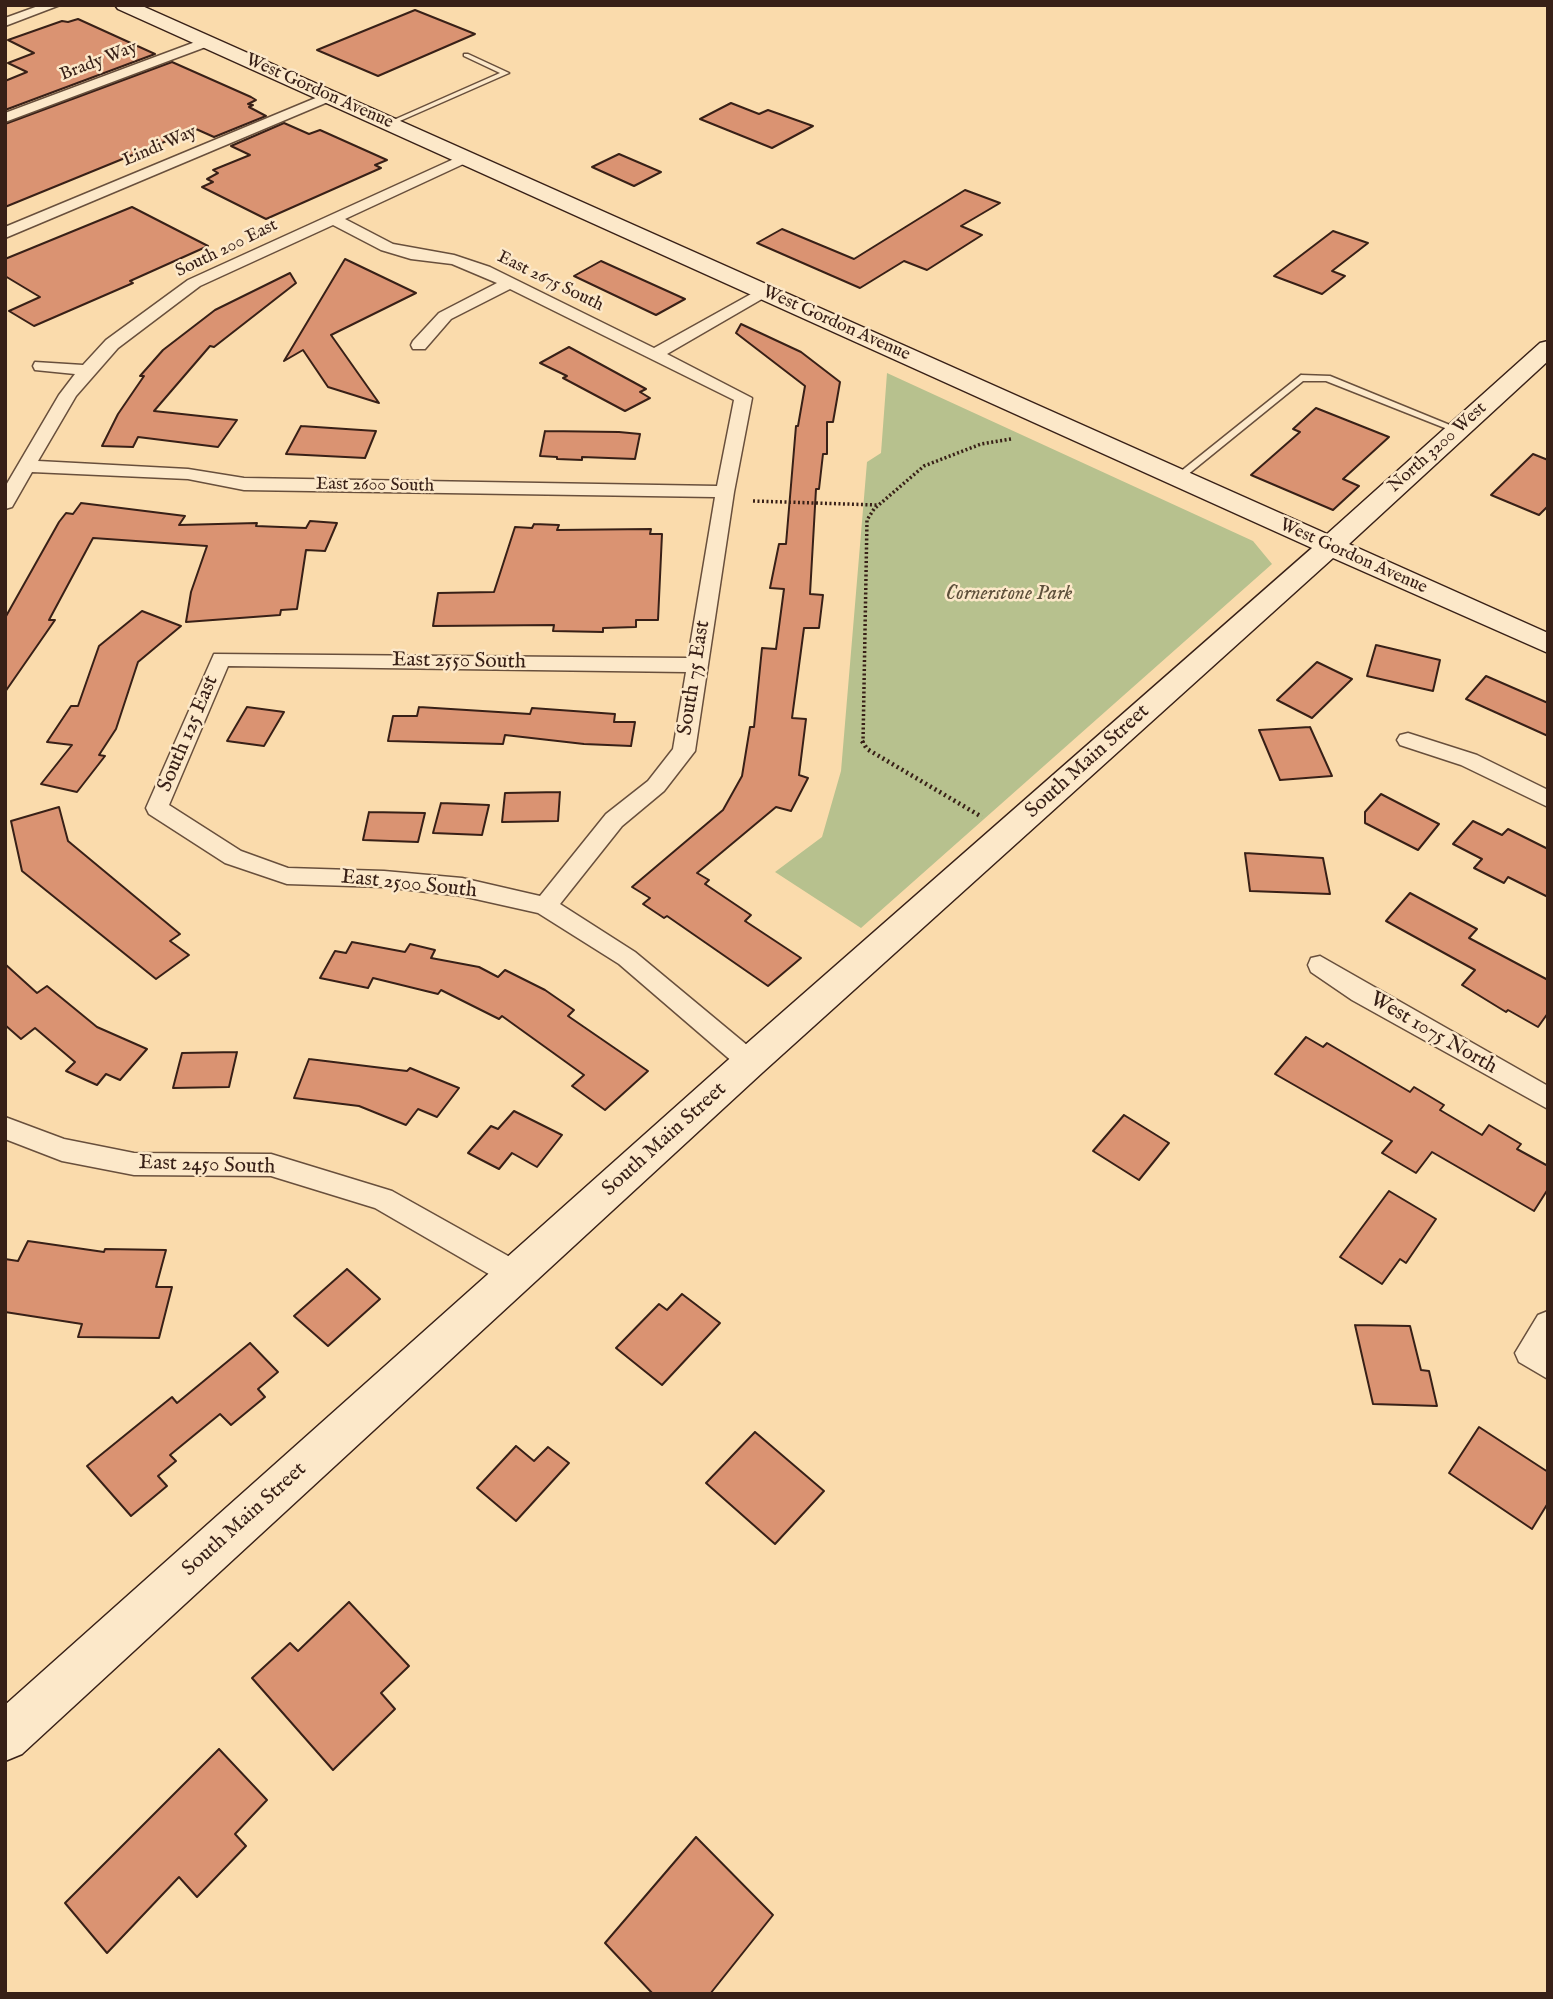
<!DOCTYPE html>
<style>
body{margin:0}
#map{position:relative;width:1553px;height:1999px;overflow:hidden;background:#fadbac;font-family:"IM FELL English",serif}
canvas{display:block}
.frame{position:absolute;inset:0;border:7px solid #382017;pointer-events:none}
</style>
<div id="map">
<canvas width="1553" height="1999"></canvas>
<div class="frame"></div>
</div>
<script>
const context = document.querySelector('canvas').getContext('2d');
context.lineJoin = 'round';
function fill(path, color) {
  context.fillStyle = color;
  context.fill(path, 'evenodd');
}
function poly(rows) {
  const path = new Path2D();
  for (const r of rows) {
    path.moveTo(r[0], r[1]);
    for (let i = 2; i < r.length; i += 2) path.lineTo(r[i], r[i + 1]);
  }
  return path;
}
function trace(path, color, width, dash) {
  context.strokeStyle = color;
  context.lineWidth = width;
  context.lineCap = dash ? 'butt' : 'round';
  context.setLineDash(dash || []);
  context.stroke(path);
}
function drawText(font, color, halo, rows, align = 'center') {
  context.font = font + ' "IM FELL English",serif';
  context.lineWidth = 5;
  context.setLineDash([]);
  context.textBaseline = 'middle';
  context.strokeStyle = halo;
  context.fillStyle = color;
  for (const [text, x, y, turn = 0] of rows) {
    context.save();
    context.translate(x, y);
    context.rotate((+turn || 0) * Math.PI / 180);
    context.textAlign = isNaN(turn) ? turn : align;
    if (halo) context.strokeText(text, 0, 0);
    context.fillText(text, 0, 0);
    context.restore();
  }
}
fill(poly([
 [887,373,1253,541,1272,564,861,928,775,872,822,837,841,771,867,462,881,453]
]), '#b7c18e');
const building = poly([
 [415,10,475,34,378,76,317,50,415,10],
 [78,19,155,54,5,110,5,81,27,72,8,63,34,53,8,40,62,21,68,22,78,19],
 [172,62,251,97,256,100,248,104,253,105,249,107,266,116,214,137,196,129,5,207,5,124,172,62],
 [731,103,759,114,768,110,813,126,772,148,700,119,731,103],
 [284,123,309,134,320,130,387,160,375,165,381,168,266,219,202,187,213,182,207,179,218,173,213,170,250,155,231,146,284,123],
 [619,154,661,172,634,186,592,167,619,154],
 [965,190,1000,203,961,226,982,235,927,270,904,261,860,288,757,243,782,229,854,259,965,190],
 [132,207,208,246,130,281,133,283,34,326,9,311,40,297,5,276,5,259,132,207],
 [1333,231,1368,243,1332,271,1345,276,1322,294,1274,276,1333,231],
 [345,259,416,293,331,335,379,403,328,387,303,350,284,361,345,259],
 [601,261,685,299,656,315,574,276,601,261],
 [290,273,296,283,214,347,210,346,154,411,237,420,218,447,138,437,133,447,102,446,118,414,144,376,140,376,163,350,215,310,290,273],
 [741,324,801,352,840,382,833,422,827,422,827,454,823,454,819,489,816,489,810,594,823,595,819,628,804,628,792,718,806,719,799,775,808,778,791,811,776,807,697,873,709,880,705,884,751,915,745,921,801,958,768,986,667,916,664,918,643,904,650,898,632,887,723,810,742,776,750,727,754,727,762,648,776,649,784,589,770,588,779,544,786,544,796,426,798,426,805,386,736,333,741,324],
 [569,347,646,389,640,392,650,398,625,411,563,378,567,376,540,363,569,347],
 [1316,408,1389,437,1343,479,1359,486,1333,510,1251,475,1300,432,1293,429,1316,408],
 [301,426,376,431,365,458,286,454,301,426],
 [545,431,619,432,640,434,635,459,582,457,582,460,557,459,557,457,540,456,545,431],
 [1533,454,1548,460,1548,506,1539,515,1491,495,1533,454],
 [81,503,185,516,179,525,257,523,256,526,306,528,310,521,337,523,325,551,306,550,297,609,281,610,280,615,186,622,191,592,207,546,93,538,49,620,55,620,5,692,5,618,59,522,66,513,73,514,81,503],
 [534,524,559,525,557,530,651,529,650,534,662,534,658,620,636,620,636,627,603,628,603,632,553,631,554,625,433,626,438,593,494,592,515,527,532,528,534,524],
 [142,611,181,626,138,662,116,729,99,755,105,756,77,792,41,784,72,745,47,742,71,706,78,706,99,646,142,611],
 [1376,645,1440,660,1433,691,1367,676,1376,645],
 [1317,662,1352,679,1312,718,1277,700,1317,662],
 [1486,676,1548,703,1548,736,1466,699,1486,676],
 [247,707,284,712,264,746,227,741,247,707],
 [419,707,530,714,532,708,615,714,614,722,635,722,631,746,584,744,505,735,503,744,388,741,393,716,417,716,419,707],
 [1310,727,1332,776,1280,780,1259,730,1310,727],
 [560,792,558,821,502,822,505,793,560,792],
 [1381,794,1439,824,1418,850,1365,823,1365,812,1381,794],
 [441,803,489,805,482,835,433,833,441,803],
 [59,807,68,841,180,934,170,941,189,955,156,979,22,871,11,821,59,807],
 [369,812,425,813,418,842,363,840,369,812],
 [1473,821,1502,835,1508,829,1548,849,1548,897,1508,877,1504,883,1474,868,1482,859,1453,844,1473,821],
 [1245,853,1323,858,1330,894,1250,891,1245,853],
 [1410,893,1477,929,1469,938,1548,980,1548,1013,1538,1027,1508,1010,1506,1012,1462,985,1475,970,1386,921,1410,893],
 [352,942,405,952,410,944,435,950,431,958,479,967,498,977,505,970,545,990,574,1010,568,1016,648,1071,605,1110,572,1086,584,1075,502,1016,499,1019,441,990,438,994,373,978,368,988,320,978,335,951,346,953,352,942],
 [5,964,37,993,47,986,97,1027,147,1049,120,1080,106,1074,97,1085,66,1071,75,1062,35,1028,21,1039,5,1025,5,964],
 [1306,1037,1323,1047,1327,1043,1410,1092,1414,1087,1444,1105,1440,1110,1482,1135,1489,1125,1521,1144,1517,1149,1548,1166,1548,1189,1534,1211,1432,1152,1416,1173,1382,1153,1392,1141,1275,1074,1306,1037],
 [237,1052,229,1087,173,1088,182,1053,237,1052],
 [309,1059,407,1071,410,1068,459,1088,437,1117,418,1109,406,1125,359,1106,294,1098,309,1059],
 [514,1111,562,1135,537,1167,512,1153,499,1169,468,1153,491,1126,498,1129,514,1111],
 [1124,1115,1169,1143,1139,1180,1093,1151,1124,1115],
 [1389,1191,1436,1219,1406,1263,1400,1259,1382,1284,1340,1257,1389,1191],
 [28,1241,104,1252,105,1249,166,1250,156,1287,172,1287,159,1338,78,1337,82,1324,5,1312,5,1259,18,1261,28,1241],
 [347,1269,380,1299,328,1346,294,1316,347,1269],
 [682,1294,720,1323,662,1385,616,1348,659,1304,667,1310,682,1294],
 [1355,1325,1410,1326,1421,1370,1429,1371,1437,1406,1373,1404,1355,1325],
 [250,1343,278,1372,258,1389,265,1397,231,1425,220,1414,170,1455,176,1461,158,1476,167,1486,131,1516,87,1466,172,1397,177,1403,250,1343],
 [1479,1427,1548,1472,1548,1503,1532,1529,1449,1473,1479,1427],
 [755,1432,824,1491,775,1544,706,1483,755,1432],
 [516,1446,534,1461,548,1447,569,1463,516,1521,477,1488,516,1446],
 [349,1602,409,1666,381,1693,395,1709,333,1770,252,1678,290,1643,298,1651,349,1602],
 [219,1749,267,1800,235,1834,246,1846,197,1897,179,1877,107,1953,65,1903,219,1749],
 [696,1837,773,1915,710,1994,653,1994,605,1943,696,1837]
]);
fill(building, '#da9372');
trace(building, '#382017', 2);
const lane = poly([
 [464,54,468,54,509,73,393,124,389,124,389,122,500,73,464,56,464,54],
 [1301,375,1330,376,1462,430,1455,432,1326,381,1303,381,1181,480,1175,480,1175,476,1301,375]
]);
const street = poly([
 [41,5,60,5,5,26,5,18,41,5],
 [206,38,213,42,211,45,5,122,5,113,206,38],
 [330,92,335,93,335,99,5,238,5,227,330,92],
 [467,153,474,157,472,160,345,219,393,244,454,255,490,267,654,348,760,289,766,287,774,292,667,354,752,398,734,492,695,751,664,791,622,826,560,904,635,952,759,1055,763,1062,759,1069,750,1072,741,1069,619,964,538,913,462,896,384,887,287,884,225,863,149,814,146,808,214,654,688,658,715,497,244,490,188,479,32,472,12,507,5,509,5,487,59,395,75,374,35,370,33,366,35,362,83,365,106,340,188,280,467,153],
 [333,225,381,250,411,259,452,264,497,283,439,313,413,341,411,345,413,349,425,349,451,319,510,289,734,400,717,486,244,478,188,469,38,461,76,396,118,348,200,286,333,225],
 [228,666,686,672,673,749,648,781,606,814,540,896,462,878,384,871,288,868,241,851,169,805,228,666],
 [1408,733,1477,755,1548,790,1548,807,1461,765,1400,745,1397,740,1400,735,1408,733],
 [1320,956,1548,1086,1548,1109,1352,1000,1311,972,1308,965,1311,958,1320,956],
 [5,1117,64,1139,134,1153,271,1154,392,1191,526,1266,530,1275,526,1284,516,1287,506,1284,375,1208,271,1176,134,1175,62,1161,5,1139,5,1117],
 [1548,1311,1547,1349,1548,1379,1519,1362,1515,1353,1538,1315,1548,1311]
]);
const secondary = poly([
 [115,5,140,5,1327,534,1540,343,1548,341,1548,361,1349,544,1548,633,1548,653,1333,558,763,1072,22,1754,5,1761,5,1705,737,1052,1312,548,118,9,115,5]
]);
trace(lane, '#684f3c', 3);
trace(street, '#684f3c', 3);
trace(secondary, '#382017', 3);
trace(poly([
 [753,501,877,505],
 [863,743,867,520,874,509,924,466,981,444,1011,439]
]), '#382017', 3.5, [2, 2.5]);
trace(poly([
 [862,741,867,749,982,817]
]), '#382017', 4.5, [2, 3.5]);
fill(lane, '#fce8c9');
fill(street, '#fce8c9');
fill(secondary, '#fce8c9');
drawText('18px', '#382017', '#fce8c9', [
 ["Brady Way",99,62,-21],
 ["West Gordon Avenue",319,92,24],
 ["Lindi Way",160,147,-23],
 ["South 200 East",227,249,-26],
 ["East 2675 South",550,282,26],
 ["West Gordon Avenue",836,324,24],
 ["North 3200 West",1438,448,-42],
 ["East 2600 South",375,486,1],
 ["West Gordon Avenue",1353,557,24]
]);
drawText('italic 21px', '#5e503b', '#fce8c9', [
 ["Cornerstone Park",1009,595]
]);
drawText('21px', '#382017', '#fce8c9', [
 ["East 2550 South",459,662,1],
 ["South 75 East",695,678,-81],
 ["South 125 East",189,734,-67],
 ["South Main Street",1088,762,-42],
 ["East 2500 South",409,885,6],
 ["West 1075 North",1433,1034,30],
 ["South Main Street",665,1140,-42],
 ["East 2450 South",207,1166,2],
 ["South Main Street",245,1520,-42]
]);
</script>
